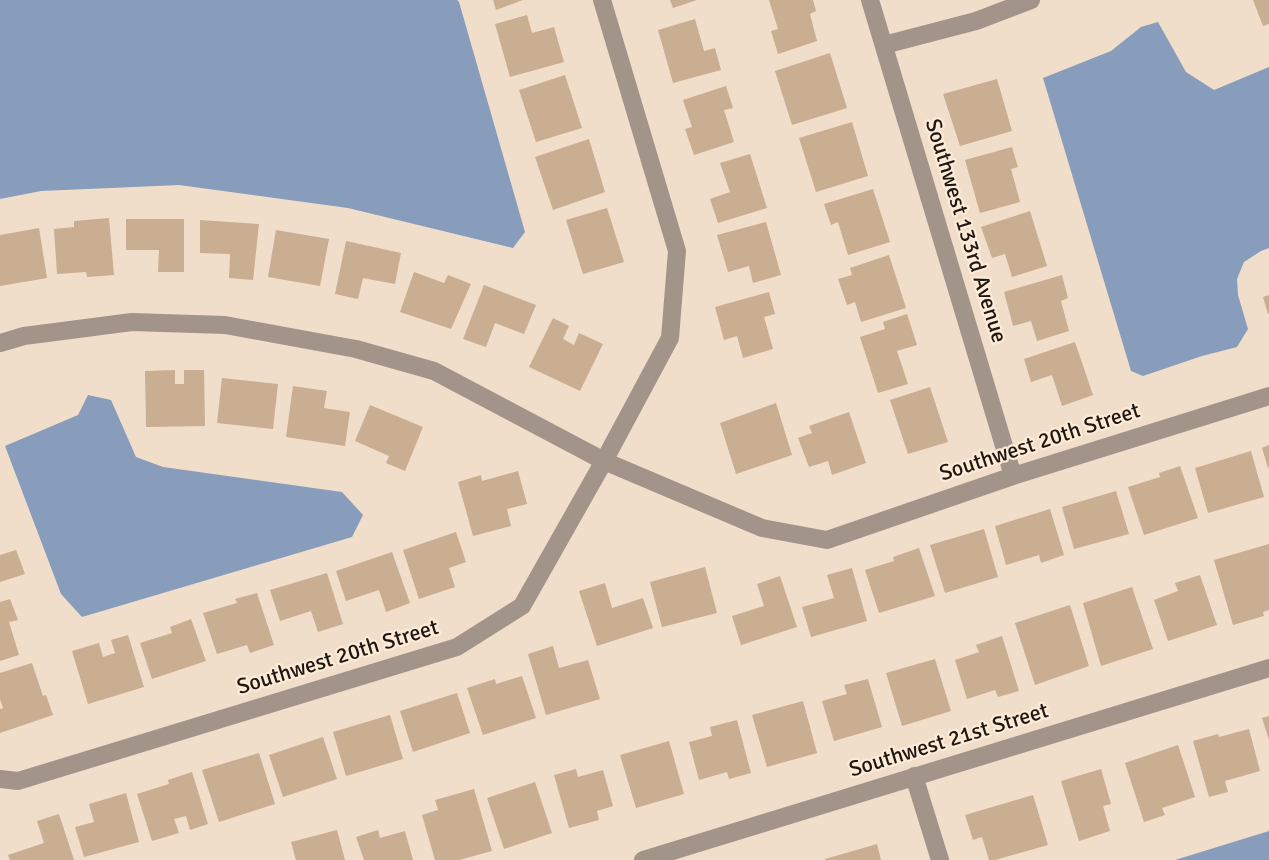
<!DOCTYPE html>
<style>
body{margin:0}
canvas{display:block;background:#f0ddca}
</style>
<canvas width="1269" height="860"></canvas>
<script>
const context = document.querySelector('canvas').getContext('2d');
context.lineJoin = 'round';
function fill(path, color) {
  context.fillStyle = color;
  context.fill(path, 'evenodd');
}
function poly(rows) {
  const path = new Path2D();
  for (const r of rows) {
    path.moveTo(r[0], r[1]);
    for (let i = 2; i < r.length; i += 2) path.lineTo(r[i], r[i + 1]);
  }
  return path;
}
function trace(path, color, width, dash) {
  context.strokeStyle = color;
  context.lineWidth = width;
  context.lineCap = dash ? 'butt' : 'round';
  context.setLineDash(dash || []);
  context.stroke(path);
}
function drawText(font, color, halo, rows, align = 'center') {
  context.font = font + ' Signika,sans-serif';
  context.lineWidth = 4.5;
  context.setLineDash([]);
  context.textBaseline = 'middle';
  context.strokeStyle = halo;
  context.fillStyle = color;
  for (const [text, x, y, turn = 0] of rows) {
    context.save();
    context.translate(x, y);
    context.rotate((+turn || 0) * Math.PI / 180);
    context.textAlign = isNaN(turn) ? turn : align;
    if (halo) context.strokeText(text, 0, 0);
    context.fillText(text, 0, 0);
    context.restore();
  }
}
fill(poly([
 [0,0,457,0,459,2,525,232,513,248,348,208,179,185,41,191,0,199],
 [1158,22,1186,72,1214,90,1269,67,1269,248,1261,251,1244,262,1237,279,1238,295,1248,329,1237,347,1202,356,1143,376,1131,371,1043,78,1111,51,1141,27],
 [88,395,111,400,136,457,163,467,342,492,363,515,352,537,82,617,61,594,5,446,78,415],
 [1269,831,1269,860,1175,860]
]), '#879dbb');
fill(poly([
 [493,0,523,0,496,10],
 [670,0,697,0,673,8],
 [769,0,813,0,816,11,810,14,817,41,778,54,771,31,778,29],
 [1253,0,1269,0,1269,24,1263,26],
 [527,15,532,33,554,27,564,62,510,77,495,24],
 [695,19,704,51,715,48,721,70,673,83,658,30],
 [830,53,847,108,792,125,775,71],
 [565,75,582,128,536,142,519,90],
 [997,79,1012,131,960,146,943,94],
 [726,86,733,108,724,110,734,142,694,155,685,129,692,127,683,100],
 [852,122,868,176,816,192,799,138],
 [589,139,605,192,553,210,535,157],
 [1012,147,1018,167,1011,169,1020,202,980,213,965,160],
 [750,154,767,208,718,223,710,199,730,192,720,163],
 [873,189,890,242,848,255,838,222,831,225,824,204],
 [607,208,624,262,583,274,566,220],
 [1030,211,1047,266,1012,277,1005,254,992,258,981,227],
 [109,218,114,275,87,277,86,272,57,274,54,229,74,227,74,221],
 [126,219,184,219,184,272,158,272,159,250,126,250],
 [200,220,259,224,253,280,229,278,230,254,200,253],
 [766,222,781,275,753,283,749,266,728,272,717,235],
 [39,228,47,278,0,286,0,235],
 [276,230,329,239,320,286,268,277],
 [346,241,401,253,395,284,363,278,358,299,335,294],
 [889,255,906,308,861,322,855,302,847,305,838,279,852,275,850,268],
 [414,272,444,283,448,275,471,284,451,329,400,312],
 [1062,275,1068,298,1061,301,1069,331,1037,341,1031,321,1013,326,1004,292],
 [484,285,536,305,524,334,495,323,486,347,463,339],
 [769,292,775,314,764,317,773,349,743,358,737,336,724,340,715,307],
 [1269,295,1269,314,1268,314,1263,297],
 [907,314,917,345,897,351,908,384,878,393,860,337,885,329,883,322],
 [553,318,569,326,563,339,574,345,579,333,603,344,580,391,529,367],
 [1075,342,1093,395,1062,406,1052,375,1031,382,1024,359],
 [175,370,175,384,184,384,184,370,204,370,205,426,146,427,145,371],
 [222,378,278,384,273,429,217,423],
 [293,386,327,391,324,408,350,412,345,446,286,437],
 [930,387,948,442,908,454,890,400],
 [776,403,792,455,736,474,720,423],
 [370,405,423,427,405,471,386,463,389,456,355,441],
 [849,412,866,463,832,475,828,461,809,467,798,438,812,433,809,426],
 [1269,445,1269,467,1268,468,1262,448],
 [1251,451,1264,497,1208,513,1195,468],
 [1180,466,1198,518,1144,535,1128,487,1160,477,1159,473],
 [518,471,527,504,507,509,511,526,473,536,458,482,481,475,482,481],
 [1116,491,1129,534,1074,549,1062,507],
 [1050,509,1064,555,1041,563,1039,555,1006,565,995,526],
 [984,529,998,577,945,593,930,545],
 [456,532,466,562,449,568,455,587,419,599,403,550],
 [1269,544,1269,610,1263,612,1264,616,1233,625,1214,560],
 [919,548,935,596,879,613,865,570,894,561,893,557],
 [16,550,25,574,0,582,0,555],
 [392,552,410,603,386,612,379,590,346,601,336,571],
 [705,567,717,613,662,627,650,582],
 [852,568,867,621,811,637,802,607,834,598,827,575],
 [327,573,343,624,318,632,311,611,280,621,270,590],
 [1200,575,1217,625,1168,641,1154,600,1178,591,1175,583],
 [780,576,797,627,741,645,732,616,764,606,757,584],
 [605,583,612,608,643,598,653,628,597,646,579,591],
 [1132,587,1153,649,1101,666,1083,603],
 [257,593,274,645,250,653,247,645,217,654,203,613,237,603,235,599],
 [10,599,18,620,9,622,19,655,0,661,0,602],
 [1070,605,1089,666,1035,685,1015,623],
 [191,619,206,661,152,679,140,643,172,633,170,627],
 [128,635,144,687,88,704,72,651,99,643,103,657,115,653,111,640],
 [1002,636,1019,691,998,697,995,690,967,699,955,660,979,652,976,645],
 [553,646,559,668,588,660,600,699,546,715,528,654],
 [935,659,951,711,902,726,886,673],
 [32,663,43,696,46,695,53,715,0,733,0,709,3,708,0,699,0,673],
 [522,676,536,718,483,735,467,688,495,679,496,684],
 [868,679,882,727,834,741,822,701,847,694,844,685],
 [457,693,470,733,413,752,400,711],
 [803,701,817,753,767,767,752,715],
 [390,715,403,759,346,776,333,732],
 [1269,716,1269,740,1262,718],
 [737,720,751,773,729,779,727,772,699,780,689,742,712,736,710,727],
 [1249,729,1260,771,1225,781,1228,792,1209,797,1193,741,1218,734,1219,737],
 [323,737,337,779,283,797,269,755],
 [669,741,684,794,636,808,620,755],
 [1178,745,1195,797,1162,808,1165,815,1144,822,1125,763],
 [259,753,275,804,219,822,202,770],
 [576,769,578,777,603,770,613,806,597,811,599,820,569,828,554,775],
 [1101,769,1111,804,1103,806,1110,831,1079,841,1061,781],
 [192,772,208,824,190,830,186,816,174,819,179,833,152,841,137,794,169,784,168,780],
 [535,782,552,833,504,849,487,798],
 [474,789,492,851,459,860,435,860,422,815,438,810,435,800],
 [126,793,139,842,84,857,75,827,94,822,89,804],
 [1033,795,1048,845,995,860,989,860,982,837,973,840,965,815],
 [59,814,74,860,10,860,8,855,44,843,37,821],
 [337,830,345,860,296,860,291,842],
 [378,830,380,838,405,831,413,860,364,860,356,837],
 [877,844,881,860,825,860,825,859]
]), '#c9ae91');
trace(poly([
 [870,0,1013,476],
 [884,45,976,21,1031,0],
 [0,343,24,336,132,322,225,325,356,349,434,371,604,461,762,528,827,540,1013,476,1269,396],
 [914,776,940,860],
 [0,779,18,781,457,647,522,606,604,461,670,338,677,251,602,0],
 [643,860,1269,668]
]), '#a3948a', 18);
drawText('22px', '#1e1711', '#fdebd7', [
 ["Southwest 133rd Avenue",965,231,73],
 ["Southwest 20th Street",1040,443,-18],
 ["Southwest 20th Street",338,658,-17],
 ["Southwest 21st Street",949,741,-17]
]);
</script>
